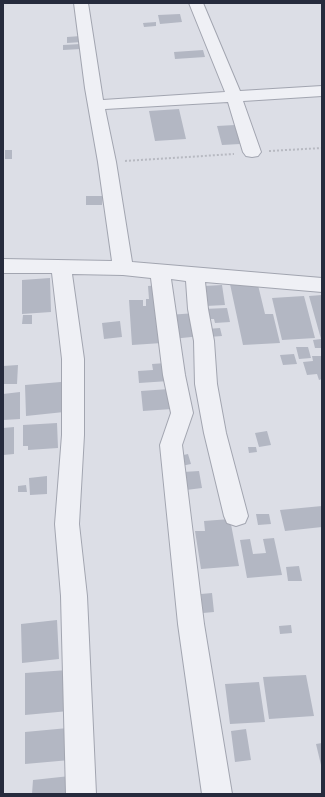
<!DOCTYPE html>
<style>
body{margin:0}
#map{position:relative;width:325px;height:797px;overflow:hidden;background:#dcdee6;font-family:"Varela Round",sans-serif}
canvas{display:block}
.frame{position:absolute;inset:0;border:4px solid #262b3d;pointer-events:none}
</style>
<div id="map">
<canvas width="325" height="797"></canvas>
<div class="frame"></div>
</div>
<script>
const context = document.querySelector('canvas').getContext('2d');
context.lineJoin = 'round';
function fill(path, color) {
  context.fillStyle = color;
  context.fill(path, 'evenodd');
}
function poly(rows) {
  const path = new Path2D();
  for (const r of rows) {
    path.moveTo(r[0], r[1]);
    for (let i = 2; i < r.length; i += 2) path.lineTo(r[i], r[i + 1]);
  }
  return path;
}
function trace(path, color, width, dash) {
  context.strokeStyle = color;
  context.lineWidth = width;
  context.lineCap = dash ? 'butt' : 'round';
  context.setLineDash(dash || []);
  context.stroke(path);
}
fill(poly([
 [180,14,182,22,160,24,158,15],
 [156,22,156,26,144,27,143,23],
 [81,36,82,42,67,43,67,37],
 [81,44,81,49,63,50,63,45],
 [203,50,205,57,175,59,174,52],
 [179,109,186,139,155,141,149,111],
 [235,125,240,144,222,145,217,126],
 [5,150,12,150,12,159,5,159],
 [86,196,103,196,102,205,86,205],
 [50,278,51,312,22,314,22,280],
 [241,283,242,286,258,285,265,314,273,314,280,343,243,345,230,284],
 [161,285,162,343,132,345,129,300,143,300,143,306,146,306,146,299,149,299,148,286],
 [222,285,225,305,206,306,204,286],
 [322,295,322,348,315,348,313,340,321,339,309,296],
 [304,296,315,338,282,340,272,298],
 [227,308,230,322,215,323,214,319,205,319,203,309],
 [196,313,201,336,172,339,168,315],
 [23,315,32,315,32,324,22,324],
 [120,321,122,337,104,339,102,323],
 [220,328,222,336,209,337,207,329],
 [296,347,308,347,311,358,299,359],
 [294,354,297,364,283,365,280,355],
 [312,356,322,356,322,379,319,380,317,374,307,375,303,362,313,361],
 [166,363,169,381,139,383,138,371,153,370,152,364],
 [18,365,17,384,3,384,3,366],
 [61,382,64,412,26,416,25,385],
 [169,389,172,409,143,411,141,391],
 [20,392,20,419,3,420,3,394],
 [57,423,58,448,28,450,28,446,23,446,23,425],
 [14,427,14,454,3,455,3,428],
 [267,431,271,445,259,447,255,433],
 [248,447,256,447,257,452,249,453],
 [188,454,191,464,181,466,179,456],
 [199,471,202,488,186,490,183,472],
 [47,476,47,494,30,495,29,478],
 [26,485,27,492,18,492,18,486],
 [322,506,322,527,285,531,280,510],
 [256,514,269,514,271,524,258,525],
 [230,519,239,566,201,569,195,531,205,531,204,521],
 [274,538,282,575,247,578,240,540,250,539,253,554,266,553,263,539],
 [299,566,302,581,288,581,286,567],
 [212,593,214,612,203,613,201,594],
 [57,620,59,659,22,663,21,624],
 [291,625,292,633,280,634,279,626],
 [68,670,69,711,25,715,25,673],
 [306,675,314,716,269,719,263,677],
 [259,682,265,722,230,724,225,684],
 [68,728,70,760,25,764,25,732],
 [246,729,251,760,235,762,231,731],
 [322,743,322,765,321,765,316,744],
 [70,776,70,794,32,794,33,780]
]), '#b3b7c3');
const minor = poly([
 [74,3,88,3,103,100,225,92,189,3,203,3,240,91,322,86,322,96,243,101,261,152,258,156,252,157,246,156,243,152,228,102,105,109,116,162,132,262,322,278,322,292,205,282,208,309,214,341,217,384,226,433,248,516,245,523,236,526,227,523,224,516,204,433,195,384,194,341,188,309,186,281,171,279,185,375,193,413,182,445,204,624,232,794,202,794,178,624,160,445,171,413,163,375,151,278,123,275,72,274,84,359,84,435,79,524,87,596,96,794,66,794,61,596,55,524,62,435,62,359,52,273,3,273,3,259,112,261,98,162,85,88,74,3]
]);
trace(minor, '#a2a5b0', 2);
trace(poly([
 [269,151,322,148],
 [125,161,234,154]
]), '#b7b9c1', 2, [2, 2]);
fill(minor, '#eff0f5');
</script>
